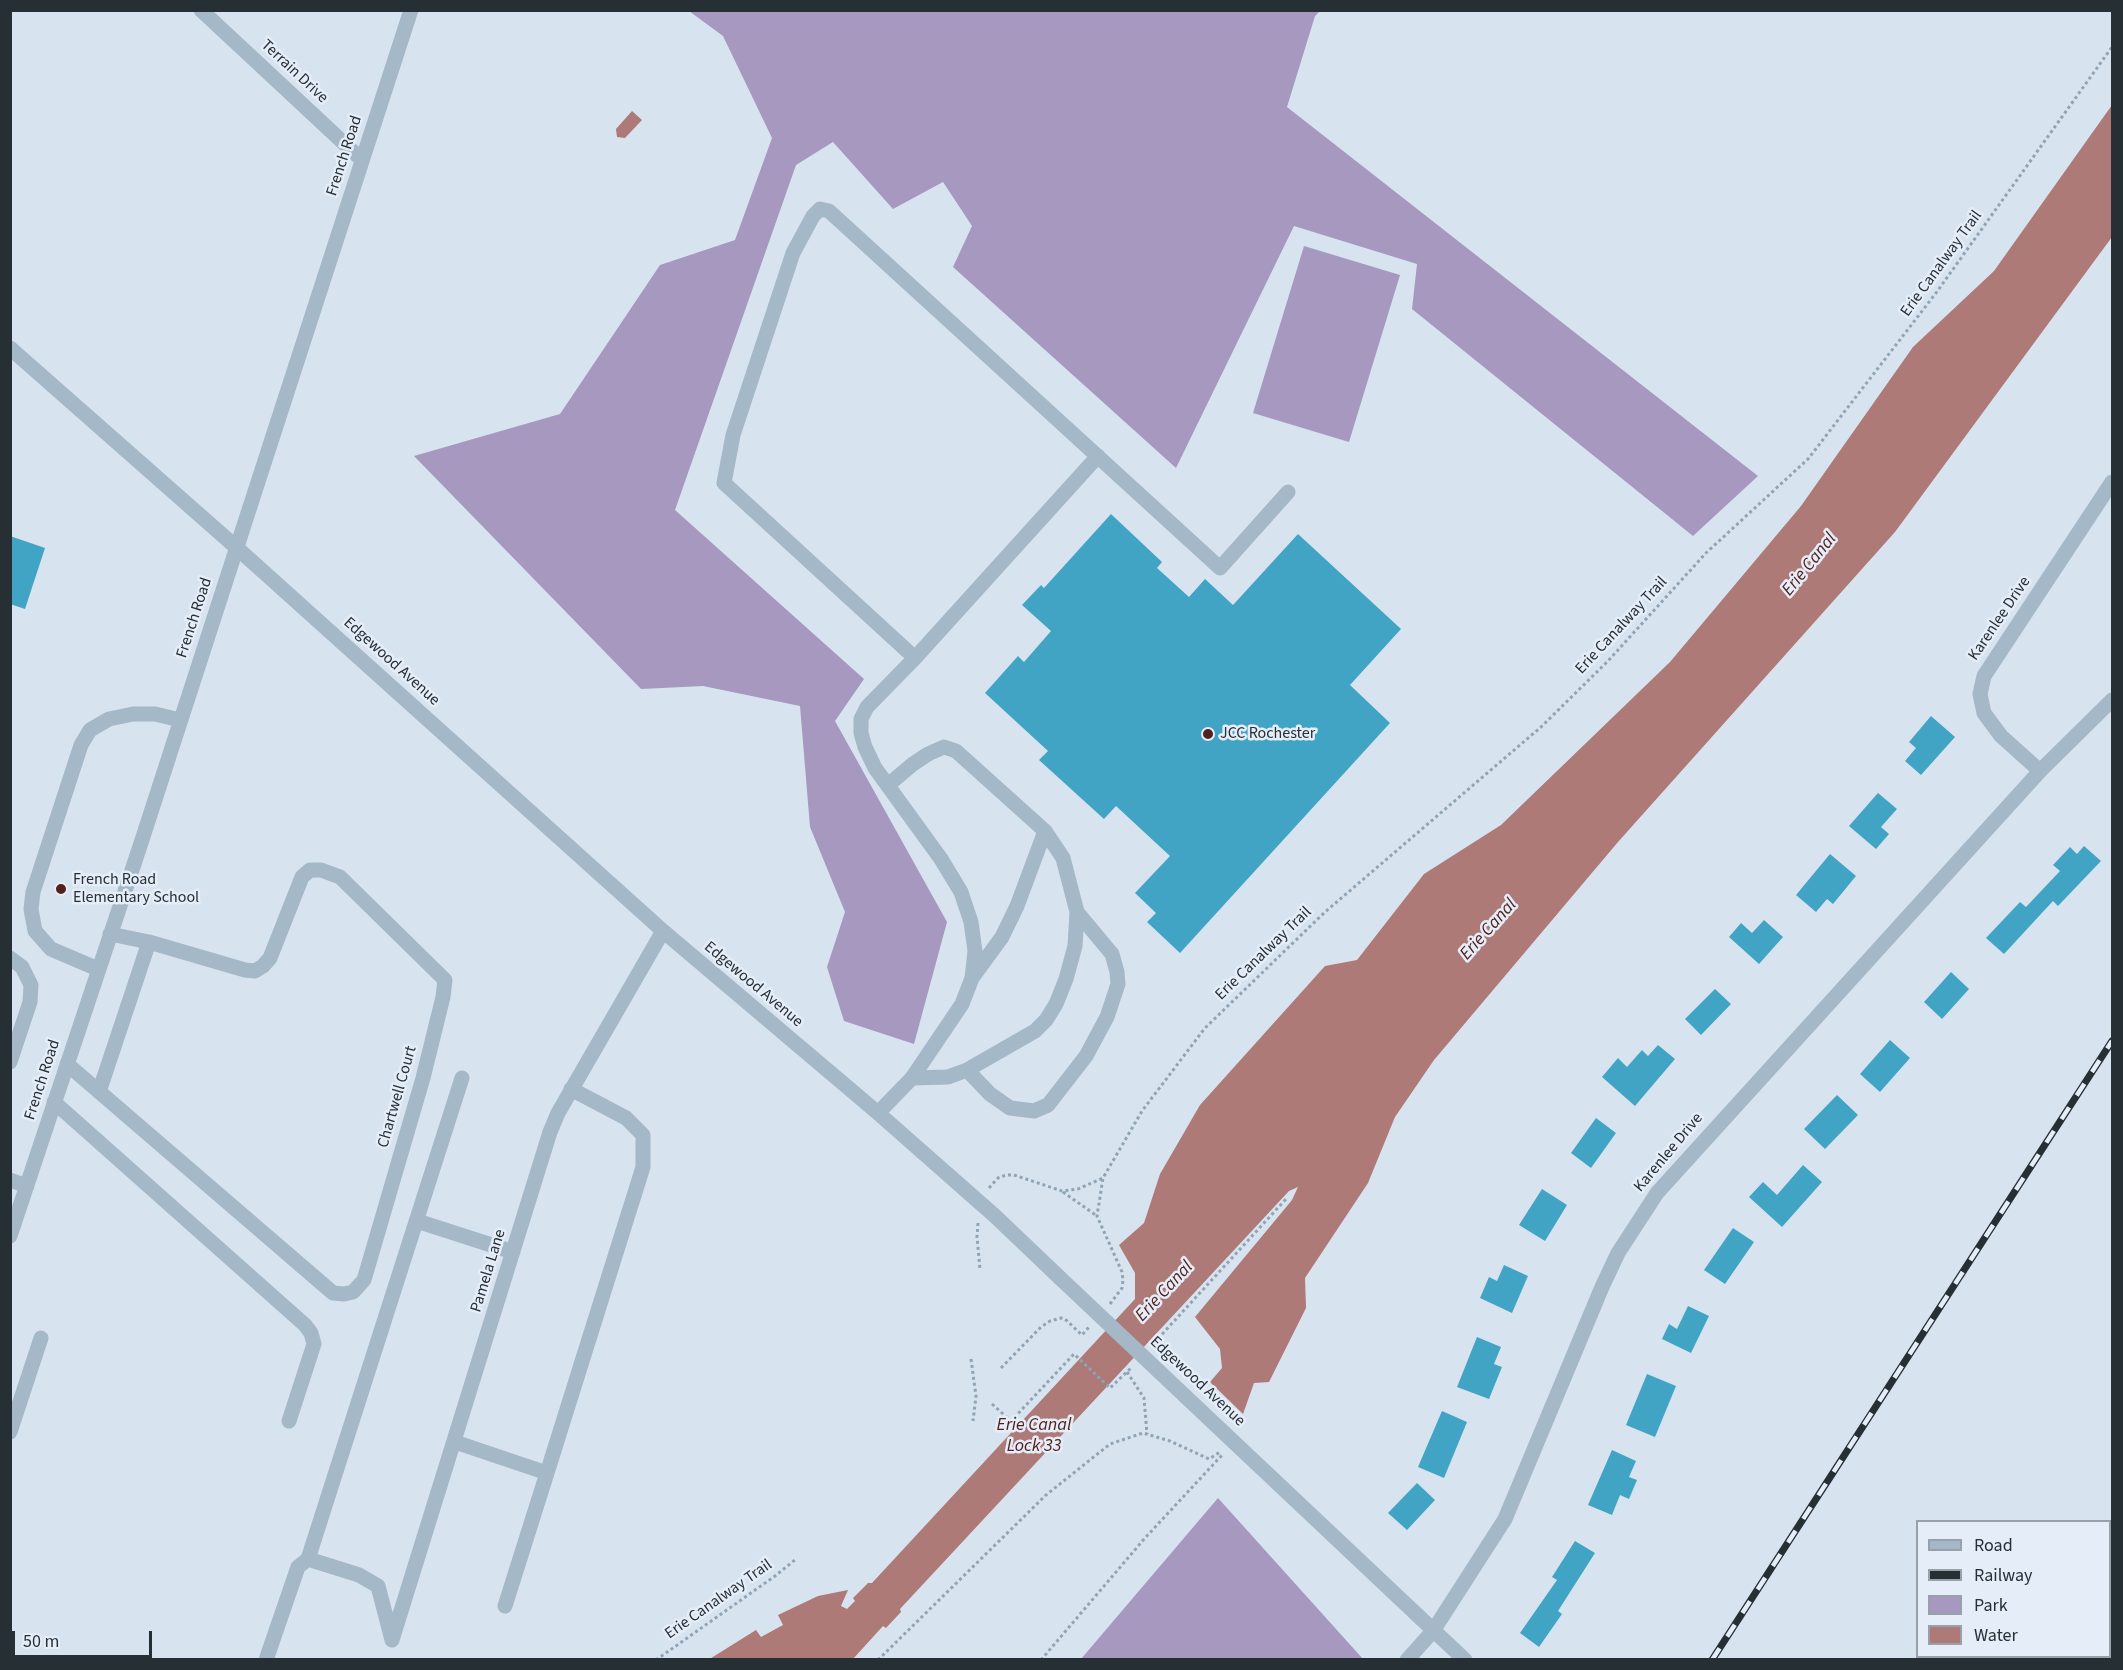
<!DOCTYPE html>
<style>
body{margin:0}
#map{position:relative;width:2123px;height:1670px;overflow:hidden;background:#d8e3f0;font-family:"Source Sans 3",sans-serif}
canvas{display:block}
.frame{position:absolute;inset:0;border:12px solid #262f34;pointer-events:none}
.legend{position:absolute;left:1916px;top:1520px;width:195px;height:138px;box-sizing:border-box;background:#e4edf8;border:2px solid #98a1aa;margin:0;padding:8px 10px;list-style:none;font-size:18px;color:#262f34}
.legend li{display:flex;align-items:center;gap:12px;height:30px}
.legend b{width:30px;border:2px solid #98a1aa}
.scale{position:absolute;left:12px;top:1631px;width:140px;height:27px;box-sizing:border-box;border:3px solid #262f34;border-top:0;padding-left:8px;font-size:18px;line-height:21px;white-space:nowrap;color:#262f34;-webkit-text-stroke:4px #e4edf8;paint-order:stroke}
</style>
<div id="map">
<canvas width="2123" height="1670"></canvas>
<div class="frame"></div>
<ul class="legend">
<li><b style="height:8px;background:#a4b8c8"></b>Road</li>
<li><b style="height:8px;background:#262f34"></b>Railway</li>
<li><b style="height:16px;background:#a698bf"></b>Park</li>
<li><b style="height:16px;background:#ad7a77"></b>Water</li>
</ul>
<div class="scale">50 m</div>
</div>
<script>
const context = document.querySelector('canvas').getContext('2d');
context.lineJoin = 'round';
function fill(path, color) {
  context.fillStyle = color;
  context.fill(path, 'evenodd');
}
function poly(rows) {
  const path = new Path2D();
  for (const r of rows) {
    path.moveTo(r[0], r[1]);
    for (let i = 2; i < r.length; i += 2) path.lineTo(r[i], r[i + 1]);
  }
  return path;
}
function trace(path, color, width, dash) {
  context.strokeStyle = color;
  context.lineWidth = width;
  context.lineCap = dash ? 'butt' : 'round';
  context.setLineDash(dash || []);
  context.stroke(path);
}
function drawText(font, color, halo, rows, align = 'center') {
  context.font = font + ' "Source Sans 3",sans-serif';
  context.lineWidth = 5;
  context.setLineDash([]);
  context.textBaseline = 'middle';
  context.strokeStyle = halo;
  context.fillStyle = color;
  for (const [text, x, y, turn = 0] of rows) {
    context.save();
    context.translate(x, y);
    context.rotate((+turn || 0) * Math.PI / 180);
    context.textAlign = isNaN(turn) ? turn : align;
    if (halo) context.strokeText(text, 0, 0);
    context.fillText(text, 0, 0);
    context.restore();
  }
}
fill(poly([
 [1320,11,1315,16,1287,107,1758,476,1693,536,1412,309,1417,264,1294,226,1176,468,953,267,972,226,943,182,893,209,833,142,796,165,675,510,864,679,835,721,947,922,914,1044,844,1021,827,967,845,912,810,827,800,706,703,686,641,689,414,456,560,414,660,265,735,240,772,138,723,36,689,11],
 [1304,246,1400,275,1349,442,1253,413],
 [1218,1498,1363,1659,1081,1659]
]), '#a698bf');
fill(poly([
 [2112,105,2112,237,1895,532,1618,842,1434,1060,1395,1117,1368,1183,1305,1278,1306,1308,1269,1382,1254,1383,1243,1414,1210,1382,1222,1368,1220,1349,1195,1317,1292,1200,1298,1187,1289,1191,900,1609,901,1612,886,1628,883,1626,853,1659,708,1660,756,1630,761,1637,783,1625,778,1615,818,1596,848,1590,841,1606,847,1609,855,1601,853,1598,868,1583,872,1583,1135,1299,1135,1273,1119,1245,1144,1223,1160,1174,1200,1105,1325,966,1357,960,1424,874,1501,825,1670,662,1801,506,1913,347,1994,271],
 [632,111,642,120,625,138,617,137,616,129]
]), '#ad7a77');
fill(poly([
 [1111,514,1162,562,1157,568,1189,597,1205,579,1233,605,1298,534,1401,629,1350,685,1390,723,1180,953,1147,922,1156,913,1135,893,1170,856,1116,806,1104,819,1039,760,1048,751,985,693,1018,656,1024,662,1051,631,1022,605,1041,585,1044,588],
 [10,536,45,548,25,609,10,604],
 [1931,716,1955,737,1921,775,1905,761,1916,748,1909,742],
 [1878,793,1897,809,1881,827,1889,834,1876,849,1849,826],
 [2084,846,2101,861,2058,906,2053,901,2004,954,1986,938,2020,902,2026,907,2060,871,2053,865,2070,847,2077,854],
 [1830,854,1856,876,1833,904,1827,899,1816,912,1796,895],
 [1764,920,1783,937,1759,964,1729,937,1741,923,1752,933],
 [1951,972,1969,989,1942,1019,1924,1002],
 [1715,989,1731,1004,1701,1035,1685,1019],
 [1890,1040,1910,1058,1880,1092,1860,1074],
 [1658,1045,1675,1059,1635,1106,1602,1077,1618,1058,1627,1067,1642,1050,1648,1056],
 [1837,1095,1858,1115,1825,1149,1804,1129],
 [1596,1118,1616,1133,1591,1168,1571,1153],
 [1803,1165,1822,1182,1782,1227,1749,1197,1763,1182,1777,1195],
 [1542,1189,1567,1205,1545,1241,1519,1225],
 [1733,1228,1754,1242,1725,1284,1704,1270],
 [1504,1265,1528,1276,1512,1313,1480,1298,1489,1277,1497,1281],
 [1688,1306,1709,1316,1691,1353,1662,1339,1669,1324,1677,1329],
 [1477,1337,1501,1347,1494,1364,1502,1367,1489,1399,1457,1387],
 [1647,1374,1676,1386,1655,1437,1626,1425],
 [1442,1411,1467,1422,1444,1478,1418,1467],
 [1612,1450,1636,1461,1629,1477,1637,1480,1629,1499,1620,1495,1612,1515,1588,1505],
 [1417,1483,1435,1500,1407,1530,1388,1513],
 [1575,1541,1595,1553,1558,1611,1562,1614,1539,1647,1520,1633,1557,1580,1552,1577]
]), '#42a4c4');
trace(poly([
 [989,1188,998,1178,1006,1175,1014,1175,1062,1191,1078,1189,1103,1178],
 [1063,1192,1097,1216],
 [978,1223,977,1237,980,1269],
 [1110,1304,1122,1288,1123,1280,1122,1272,1097,1216,1103,1178,1142,1111,1205,1028,1325,912,1541,727,1608,661,1706,553,1808,459,1936,293,2112,47],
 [1154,1343,1286,1199],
 [971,1359,976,1396,973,1421],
 [1001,1368,1041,1327,1050,1321,1061,1318,1065,1319,1082,1335,1089,1327],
 [1127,1372,1144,1398,1147,1434],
 [992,1404,1011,1421,1074,1354,1110,1388,1131,1368],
 [656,1660,775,1576,796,1559],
 [878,1660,1046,1495,1110,1444,1143,1433,1170,1441,1209,1459,1220,1452],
 [1041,1660,1145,1538,1223,1454]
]), '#8fa4b4', 3, [3, 3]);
trace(poly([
 [201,10,362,160],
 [10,348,237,548,663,931,878,1113,995,1216,1060,1278],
 [915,658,724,483,733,435,793,253,813,216,820,209,829,211,1220,568,1288,492],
 [2040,771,2001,736,1984,713,1980,694,1984,676,2112,482],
 [888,785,913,764,928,754,944,747,956,751,1045,831,1063,858,1077,912,1075,946,1066,979,1056,1004,1046,1020,1035,1031,967,1070,948,1077,912,1078],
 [10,958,22,967,31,985,30,1002,10,1062],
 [98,969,51,949,35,931,31,909,33,892,81,745,90,730,109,719,133,714,155,714,180,720],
 [972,978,1002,937,1017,906,1045,831],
 [67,1064,333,1293,344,1294,353,1292,364,1280,423,1078,443,997,445,980,340,877,321,870,310,870,302,877,270,958,263,966,255,971,245,970,149,942,110,934],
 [967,1070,990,1094,1010,1108,1034,1111,1048,1105,1086,1056,1107,1017,1118,984,1117,972,1112,954,1077,912],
 [99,1092,149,942],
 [54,1102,305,1325,311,1333,314,1344,289,1421],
 [878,1113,912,1078,962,1004,972,978,975,951,971,922,961,892,941,859,875,768,865,747,861,733,861,719,867,707,915,658,1098,456],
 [10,1180,27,1186],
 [417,1221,513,1252],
 [10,1236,141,843,411,10],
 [1185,1396,1465,1660],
 [10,1432,41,1338],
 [455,1442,547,1473,643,1167,643,1135,626,1118,571,1089],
 [505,1606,547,1473],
 [392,1640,550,1132,558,1113,663,931],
 [392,1640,378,1586,359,1575,308,1559,462,1078],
 [266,1660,298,1567,308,1559],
 [1407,1660,1433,1631,1505,1519,1602,1287,1618,1253,1657,1193,2040,771,2112,700]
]), '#a4b8c8', 15);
const rail = poly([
 [1712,1660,2112,1041]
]);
trace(rail, '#262f34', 7);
trace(rail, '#e4edf8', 4.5, [14]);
trace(poly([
 [1060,1278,1185,1396]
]), '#a4b8c8', 15);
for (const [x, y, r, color] of [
 [1208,734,6,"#54201c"],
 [61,889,6,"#54201c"]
]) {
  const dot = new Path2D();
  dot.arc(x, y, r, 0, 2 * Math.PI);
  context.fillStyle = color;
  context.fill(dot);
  trace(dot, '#e4edf8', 2);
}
drawText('16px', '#262f34', '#e4edf8', [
 ["Terrain Drive",294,72,43],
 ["French Road",345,156,-72],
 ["Erie Canalway Trail",1942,264,-54],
 ["French Road",195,618,-72],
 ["Karenlee Drive",2000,619,-56],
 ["Erie Canalway Trail",1622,626,-47],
 ["Edgewood Avenue",391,662,42],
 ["Erie Canalway Trail",1264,954,-44],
 ["Edgewood Avenue",753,985,40],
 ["French Road",43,1080,-72],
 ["Chartwell Court",398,1097,-74],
 ["Karenlee Drive",1669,1153,-50],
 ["Pamela Lane",489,1271,-73],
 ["Edgewood Avenue",1197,1382,43],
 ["Erie Canalway Trail",719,1600,-35]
]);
drawText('16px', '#262f34', '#e4edf8', [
 ["JCC Rochester",1220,734],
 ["French Road",73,880],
 ["Elementary School",73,898]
], 'left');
drawText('italic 18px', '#54201c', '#e4edf8', [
 ["Erie Canal",1810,565,-51],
 ["Erie Canal",1489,930,-48],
 ["Erie Canal",1165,1292,-47],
 ["Erie Canal",1034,1426],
 ["Lock 33",1034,1447]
]);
</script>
